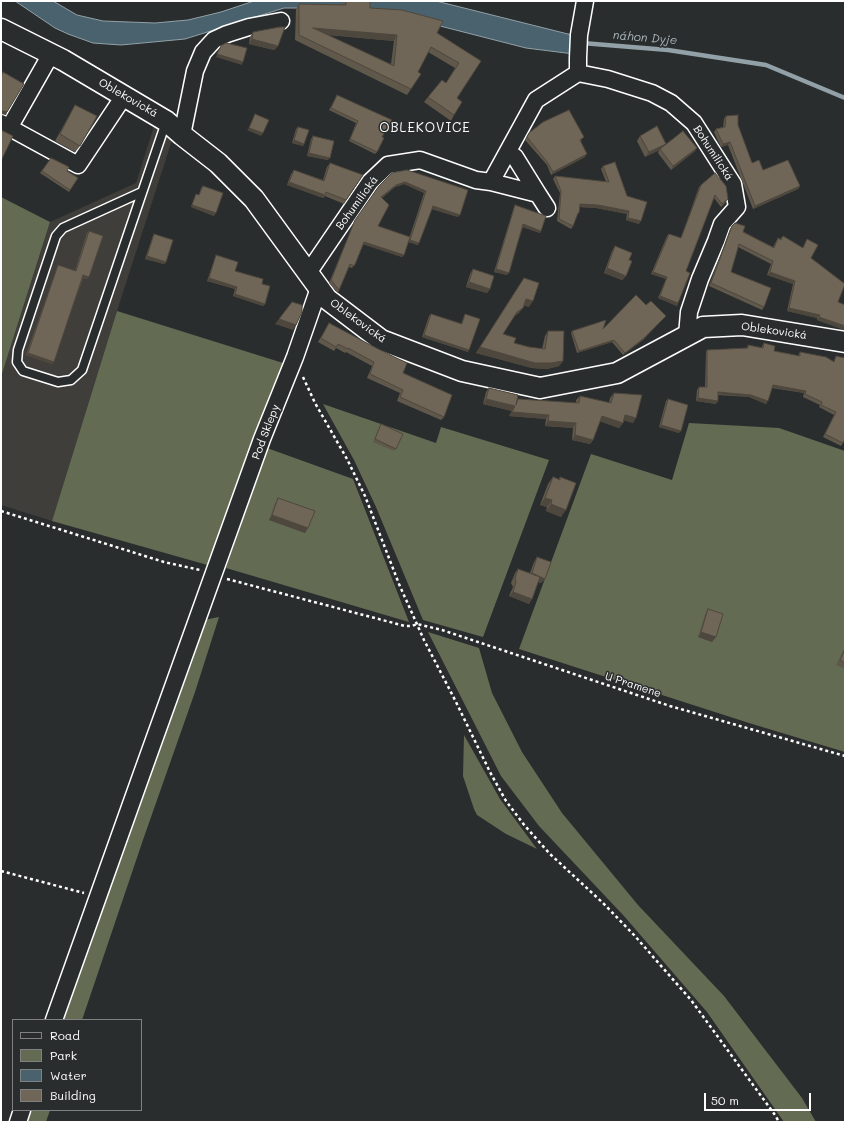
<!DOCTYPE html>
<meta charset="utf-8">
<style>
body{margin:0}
#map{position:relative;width:846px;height:1123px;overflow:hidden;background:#2a2d2e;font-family:Mali,sans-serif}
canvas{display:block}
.frame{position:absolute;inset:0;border:2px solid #fff;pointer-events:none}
.legend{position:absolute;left:12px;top:1019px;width:130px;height:92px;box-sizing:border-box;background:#2a2d2e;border:1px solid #7f8182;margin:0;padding:5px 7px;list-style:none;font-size:12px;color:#fff}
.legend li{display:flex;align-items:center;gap:8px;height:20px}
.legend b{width:20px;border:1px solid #7f8182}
.scale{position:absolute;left:704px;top:1093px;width:107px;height:18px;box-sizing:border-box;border:2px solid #fff;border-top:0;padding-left:5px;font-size:12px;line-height:14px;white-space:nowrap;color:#fff;-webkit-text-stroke:3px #2a2d2e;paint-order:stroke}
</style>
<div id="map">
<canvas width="846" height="1123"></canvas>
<div class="frame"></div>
<ul class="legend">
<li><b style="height:5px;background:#2a2d2e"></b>Road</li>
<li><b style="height:11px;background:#636c53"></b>Park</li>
<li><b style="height:11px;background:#49626d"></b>Water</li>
<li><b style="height:11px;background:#706657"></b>Building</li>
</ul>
<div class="scale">50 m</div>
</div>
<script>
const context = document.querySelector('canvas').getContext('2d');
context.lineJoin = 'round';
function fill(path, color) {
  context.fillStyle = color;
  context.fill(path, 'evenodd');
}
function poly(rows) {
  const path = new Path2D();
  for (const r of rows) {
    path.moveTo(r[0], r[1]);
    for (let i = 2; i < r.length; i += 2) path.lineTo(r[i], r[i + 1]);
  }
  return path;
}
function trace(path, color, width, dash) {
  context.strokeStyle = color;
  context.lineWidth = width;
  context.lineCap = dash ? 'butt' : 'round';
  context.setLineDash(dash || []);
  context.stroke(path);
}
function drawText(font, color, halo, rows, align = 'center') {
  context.font = font + ' Mali,sans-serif';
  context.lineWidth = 3;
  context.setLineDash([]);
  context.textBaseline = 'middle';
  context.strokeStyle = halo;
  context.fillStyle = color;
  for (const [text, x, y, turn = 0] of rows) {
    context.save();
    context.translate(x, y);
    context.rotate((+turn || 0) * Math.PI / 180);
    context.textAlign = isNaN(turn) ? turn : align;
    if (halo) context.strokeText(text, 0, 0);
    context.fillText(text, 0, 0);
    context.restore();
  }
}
fill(poly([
 [156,120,175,131,117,311,52,521,1,505,1,377,50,222,136,183]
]), '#3f3e3a');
fill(poly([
 [1,197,50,222,1,377],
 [117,311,283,363,211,566,52,521],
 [323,404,436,443,441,427,549,460,483,637,423,620,376,507,354,460],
 [689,423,779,428,845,451,845,752,749,723,519,649,591,454,672,480],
 [267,448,353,479,409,622,226,568],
 [219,617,195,692,144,837,82,1020,62,1020,204,620],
 [428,632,479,648,492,693,522,752,562,813,638,905,724,996,802,1098,816,1122,784,1122,707,1012,624,916,539,826,501,776],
 [464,735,500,799,537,849,506,834,477,815,474,809,463,776],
 [31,1110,50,1110,46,1122,27,1122]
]), '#636c53');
const water = poly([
 [15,1,53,1,77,15,103,21,155,23,188,20,221,12,254,1,346,1,346,10,297,8,284,8,185,39,121,45,93,43,68,34,55,28,15,1],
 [361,1,436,1,576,36,574,54,526,48,440,26,360,12,361,1]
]);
fill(water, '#49626d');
trace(water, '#92a1a7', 1);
trace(poly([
 [582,43,668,50,766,65,845,98]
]), '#92a1a7', 4.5);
const service = poly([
 [142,192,63,228,56,236,18,350,17,362,23,371,58,382,71,380,82,370,166,122]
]);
const minor = poly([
 [578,73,578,58,579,35,585,1],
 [1,123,78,165,124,96],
 [9,128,51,54],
 [182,135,195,71,203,52,214,40,227,34,249,27,281,21],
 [507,153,515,157,538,194],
 [491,182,538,194,547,208],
 [308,273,370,182,388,165,420,160,476,180,491,182,536,100,578,73,608,79,652,93,671,103,694,123,733,184,737,207,722,224,716,241,700,279,689,312,687,336],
 [54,1020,141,776,262,439,295,357,319,288],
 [18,1122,22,1110]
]);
const tertiary = poly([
 [1,29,63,60,166,121,182,135,218,163,254,199,327,299,381,340,462,371,540,388,617,373,703,327,742,325,845,342]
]);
trace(service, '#fff', 11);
trace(minor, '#fff', 19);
trace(tertiary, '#fff', 23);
trace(poly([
 [303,377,315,403,347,459,365,496,399,584,424,640,455,700,490,772,506,801,525,826,550,854,603,903,634,935,691,1000,775,1115,779,1122],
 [1,511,164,562,200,570],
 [227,579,405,626,412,626,417,624,442,630,670,706,845,756],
 [1,871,84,893]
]), '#fff', 2.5, [3, 3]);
trace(service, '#2a2d2e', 8);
trace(minor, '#2a2d2e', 16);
trace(tertiary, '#2a2d2e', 20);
fill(poly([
 [343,1,370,1,370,8,437,33,481,61,457,98,454,115,451,121,424,102,428,97,446,83,455,68,428,52,418,72,411,89,407,95,295,40,296,9,299,4,343,4],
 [328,35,394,41,391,64],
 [253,32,278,46,274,50,249,44,250,37],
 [337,95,382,137,377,152,375,154,349,141,356,123,329,110],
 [75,105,80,146,75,152,55,141,71,112],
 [726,116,738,125,752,163,763,170,800,186,798,189,753,209,728,145,721,147,714,132,716,129,723,127,724,119],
 [298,127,304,144,303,146,292,143,296,129],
 [529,133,582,140,581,141,585,157,551,175,547,165,525,140],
 [313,136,328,160,307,156,311,139],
 [640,136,666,144,664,146,695,151,671,170,658,153,659,150,645,157,637,141],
 [51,158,67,171,78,178,69,192,40,173],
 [330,163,363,175,344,204,325,196,323,198,287,185,291,174,294,170,323,180,327,167],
 [603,166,627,196,639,224,626,220,627,214,596,208,580,207,573,226,571,229,557,221,560,193,553,179,555,176,606,182,601,169],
 [407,170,458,217,432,209,418,245,408,242,424,193,404,184,395,187,382,198,378,226,404,255,402,257,363,244,356,262,352,268,349,267,339,290,338,293,329,283,354,223,379,186],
 [701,185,726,202,721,207,714,198,686,271,677,306,658,298,666,279,651,274,667,236,669,234,681,238,699,187],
 [203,186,214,216,191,207,195,196,196,194,199,195,201,188],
 [515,205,541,231,540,233,523,227,507,275,494,272,514,207],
 [732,226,773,247,778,238,780,239,783,236,803,248,807,239,811,258,838,302,845,305,845,330,817,320,817,318,787,311,793,284,767,275,771,264,738,247,731,272,764,307,762,310,709,286,730,229],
 [89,231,87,279,83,278,52,364,26,355,57,268,58,265,75,271,87,233],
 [154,234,166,262,164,264,145,259,153,236],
 [615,246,629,260,626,276,622,280,604,273,612,251],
 [216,255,235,271,262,284,265,304,263,306,233,296,235,289,207,281,215,258],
 [473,269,490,289,487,293,466,287,470,274],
 [524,278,529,307,524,305,519,313,514,316,503,334,514,343,529,347,542,349,545,336,548,331,563,361,559,366,547,369,532,368,476,353],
 [646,305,664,318,643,340,623,355,612,342,577,353,571,333,572,331,603,329],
 [431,314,461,324,464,316,465,314,468,352,422,337,429,316],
 [329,323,403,373,444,417,441,420,397,401,400,393,367,378,372,366,346,352,345,353,336,348,334,351,318,342],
 [764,343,774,351,798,356,800,352,834,361,836,356,843,443,841,446,823,437,834,415,819,407,820,405,803,397,804,393,772,388,766,404,749,397,718,395,716,404,696,401,697,390,699,387,705,387,706,352,707,350,747,348,748,345,762,348,762,346],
 [489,388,516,402,518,399,576,403,576,400,580,396,609,403,610,398,614,393,633,423,623,420,623,423,619,428,600,421,593,440,590,444,572,440,573,428,545,426,546,419,509,416,512,411,483,404,486,392],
 [668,399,679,433,659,427,666,401],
 [381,424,396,449,394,451,373,442],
 [553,477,559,479,560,477,561,517,546,511,547,507,540,505,548,484],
 [278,498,308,528,305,533,269,520,275,503],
 [537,557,545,579,541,583,538,582,532,599,529,604,509,596,513,587,511,583,515,573,518,569,530,573,534,562],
 [708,609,716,637,712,642,698,637,705,614],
 [845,647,845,669,836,665]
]), '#60584b');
fill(poly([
 [313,28,397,35,394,41,310,33],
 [252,39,278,46,274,50,249,44],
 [217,54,243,62,242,65,216,57],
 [3,111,7,112,6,115,1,114,1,112],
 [249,128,263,133,261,136,247,130],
 [294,140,304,144,303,146,292,143],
 [730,142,728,145,721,147,723,144],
 [666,144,662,149,645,157,649,152],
 [697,148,695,151,671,170,673,166],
 [309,153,330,158,328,160,307,156],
 [587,154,585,157,551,175,553,172],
 [289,182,325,195,323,198,287,185],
 [405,182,426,191,424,193,404,184,395,187,379,200,381,197,396,185],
 [800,186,798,189,753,209,755,206],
 [580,204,598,205,629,211,627,214,596,208,579,207],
 [192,205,216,213,214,216,191,207],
 [433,206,460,215,458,217,431,209],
 [628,218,641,221,639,224,626,220],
 [523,224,541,231,540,233,522,227],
 [410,240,419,243,418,245,408,242],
 [364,242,404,255,402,257,362,244],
 [147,256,166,262,164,264,145,259],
 [607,268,626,276,622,280,604,273],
 [496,269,509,273,507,275,494,272],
 [653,272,667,277,666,279,651,274],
 [770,272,795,281,793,284,767,275],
 [83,275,89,277,87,279,82,278],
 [209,278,237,287,235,289,207,281],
 [469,282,490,289,487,293,466,287],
 [235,294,265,304,263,306,233,296],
 [660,296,678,303,677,306,658,298],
 [526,299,533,301,529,307,522,305],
 [523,308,519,313,513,317,517,312],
 [789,308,820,315,817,318,787,311],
 [666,316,643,340,623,355,625,353],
 [819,317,845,326,845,330,817,320],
 [279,319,296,325,293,330,275,324],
 [424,335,469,350,468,352,422,337],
 [614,340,612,342,577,353,579,351],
 [480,347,563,361,559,366,547,369,532,368,476,353],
 [28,353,54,362,52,364,26,355],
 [773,385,806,391,804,393,771,387],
 [718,392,751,395,768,401,766,404,749,397,717,394],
 [698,398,718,401,716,404,696,401],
 [486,399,515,406,512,411,483,404],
 [512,412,549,415,546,419,509,416],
 [625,415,636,418,633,423,622,420],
 [602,416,623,423,619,428,599,421],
 [548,421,576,423,573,428,545,426],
 [661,425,681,431,679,433,659,427],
 [575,435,593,440,590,444,572,440],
 [545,498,552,500,547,507,540,505],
 [551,504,566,510,561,517,546,511],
 [272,515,308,528,305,533,269,520],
 [532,573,545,579,541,583,528,578],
 [513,592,532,599,529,604,509,596],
 [701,632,716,637,712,642,698,637]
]), '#4e473d');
const building = poly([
 [346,1,370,1,370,8,402,10,443,21,437,33,481,61,457,98,462,102,454,115,428,97,442,80,446,83,459,63,431,47,418,72,421,74,411,89,299,35,299,4,346,5,346,1],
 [313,28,397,35,394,66,313,28],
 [280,27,285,27,278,46,252,39,253,32,280,27],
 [226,43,247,48,243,62,217,54,221,46,226,43],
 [3,72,24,84,7,112,3,111,1,112,1,76,3,72],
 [337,95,392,120,382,137,384,138,377,152,350,139,358,121,331,108,337,95],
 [75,105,97,116,80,146,60,134,75,105],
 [569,110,584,137,580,140,587,154,553,172,548,163,527,137,529,133,543,122,569,110],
 [255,114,269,120,263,133,249,128,255,114],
 [738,115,738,125,752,163,759,160,763,170,788,160,800,186,755,206,730,142,723,144,716,129,725,127,726,116,738,115],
 [657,126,666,144,649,152,640,136,657,126],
 [298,127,309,130,304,144,294,140,298,127],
 [1,130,13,136,1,161,1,130],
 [683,131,697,148,673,166,660,149,683,131],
 [313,136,334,141,330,158,309,153,313,136],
 [51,158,69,167,67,171,78,178,70,190,42,171,51,158],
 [615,162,627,196,647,202,641,221,628,218,629,211,598,205,580,204,579,213,578,213,573,226,559,219,561,191,555,176,609,182,603,166,615,162],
 [330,163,363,175,346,200,326,192,325,195,289,182,294,170,324,181,330,163],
 [407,170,468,190,460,215,433,206,419,243,410,240,426,191,405,182,396,185,381,197,389,205,378,226,410,237,404,255,364,242,356,262,354,266,350,264,339,290,331,280,355,220,379,186,392,173,407,170],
 [715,173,726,186,728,199,722,204,715,195,686,271,690,273,678,303,660,296,667,277,653,272,669,234,681,238,701,185,715,173],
 [203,186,223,193,216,213,192,205,196,194,199,195,203,186],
 [515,205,546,216,541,231,523,224,509,273,496,269,515,205],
 [735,223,745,226,743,232,774,248,778,238,781,240,783,236,803,248,807,239,818,245,811,258,845,284,838,302,845,305,845,326,819,317,820,315,789,308,795,281,770,272,773,261,739,244,731,272,771,288,764,307,711,283,732,226,735,223],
 [89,231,103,236,89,277,83,275,54,362,28,353,58,265,76,271,89,231],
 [154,234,173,240,166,262,147,256,154,234],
 [615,246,632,253,629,260,632,261,626,276,607,268,615,246],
 [216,255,238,262,235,271,263,279,262,284,270,286,265,304,235,294,237,287,209,278,216,255],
 [473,269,494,276,490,289,469,282,473,269],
 [524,278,539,283,533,301,526,299,523,308,517,312,503,334,516,338,514,343,529,347,545,349,548,331,564,331,563,361,551,363,535,363,480,347,524,278],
 [636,295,646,305,651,301,666,316,644,338,625,353,614,340,579,351,572,331,606,320,603,329,636,295],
 [292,302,302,305,302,312,296,325,279,319,292,302],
 [431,314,462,324,465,314,480,319,469,350,424,335,431,314],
 [329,323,380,350,407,363,403,373,452,395,444,417,400,397,403,390,370,374,374,362,348,348,348,349,338,344,336,347,321,338,329,323],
 [764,343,775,346,774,351,800,356,800,352,826,357,834,362,836,356,845,358,845,439,843,443,825,434,836,412,821,405,822,402,805,394,806,391,773,385,768,401,751,395,718,392,718,401,698,398,699,387,707,387,707,350,748,348,748,345,763,348,764,343],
 [489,388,518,395,516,405,518,399,579,403,580,396,611,403,614,393,642,395,636,418,625,415,623,423,602,416,593,440,575,435,576,423,548,421,549,415,512,412,515,406,486,399,489,388],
 [668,399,688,405,681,431,661,425,668,399],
 [381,424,403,434,396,449,375,439,381,424],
 [553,477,560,480,560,477,576,483,566,510,551,504,552,500,545,498,553,477],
 [278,498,315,511,308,528,272,515,278,498],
 [537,557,551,562,545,579,532,573,537,557],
 [518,569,540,577,532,599,513,592,516,582,515,578,518,569],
 [708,609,723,614,716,637,701,632,708,609],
 [845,649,845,663,840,660,845,649]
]);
fill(building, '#706657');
trace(building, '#4e473d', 1);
drawText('11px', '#fff', '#2a2d2e', [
 ["Oblekovická",128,98,30],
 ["Bohumilická",713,153,57],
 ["Bohumilická",357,203,-54],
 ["Oblekovická",358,321,36],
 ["Oblekovická",774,331,8],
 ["Pod Sklepy",266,432,-69],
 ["U Pramene",633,685,18]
]);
drawText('italic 12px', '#adb8bd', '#2a2d2e', [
 ["náhon Dyje",645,38,5]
]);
context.letterSpacing = '1px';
drawText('13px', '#fff', '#2a2d2e', [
 ["OBLEKOVICE",425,128]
]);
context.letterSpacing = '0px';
</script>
